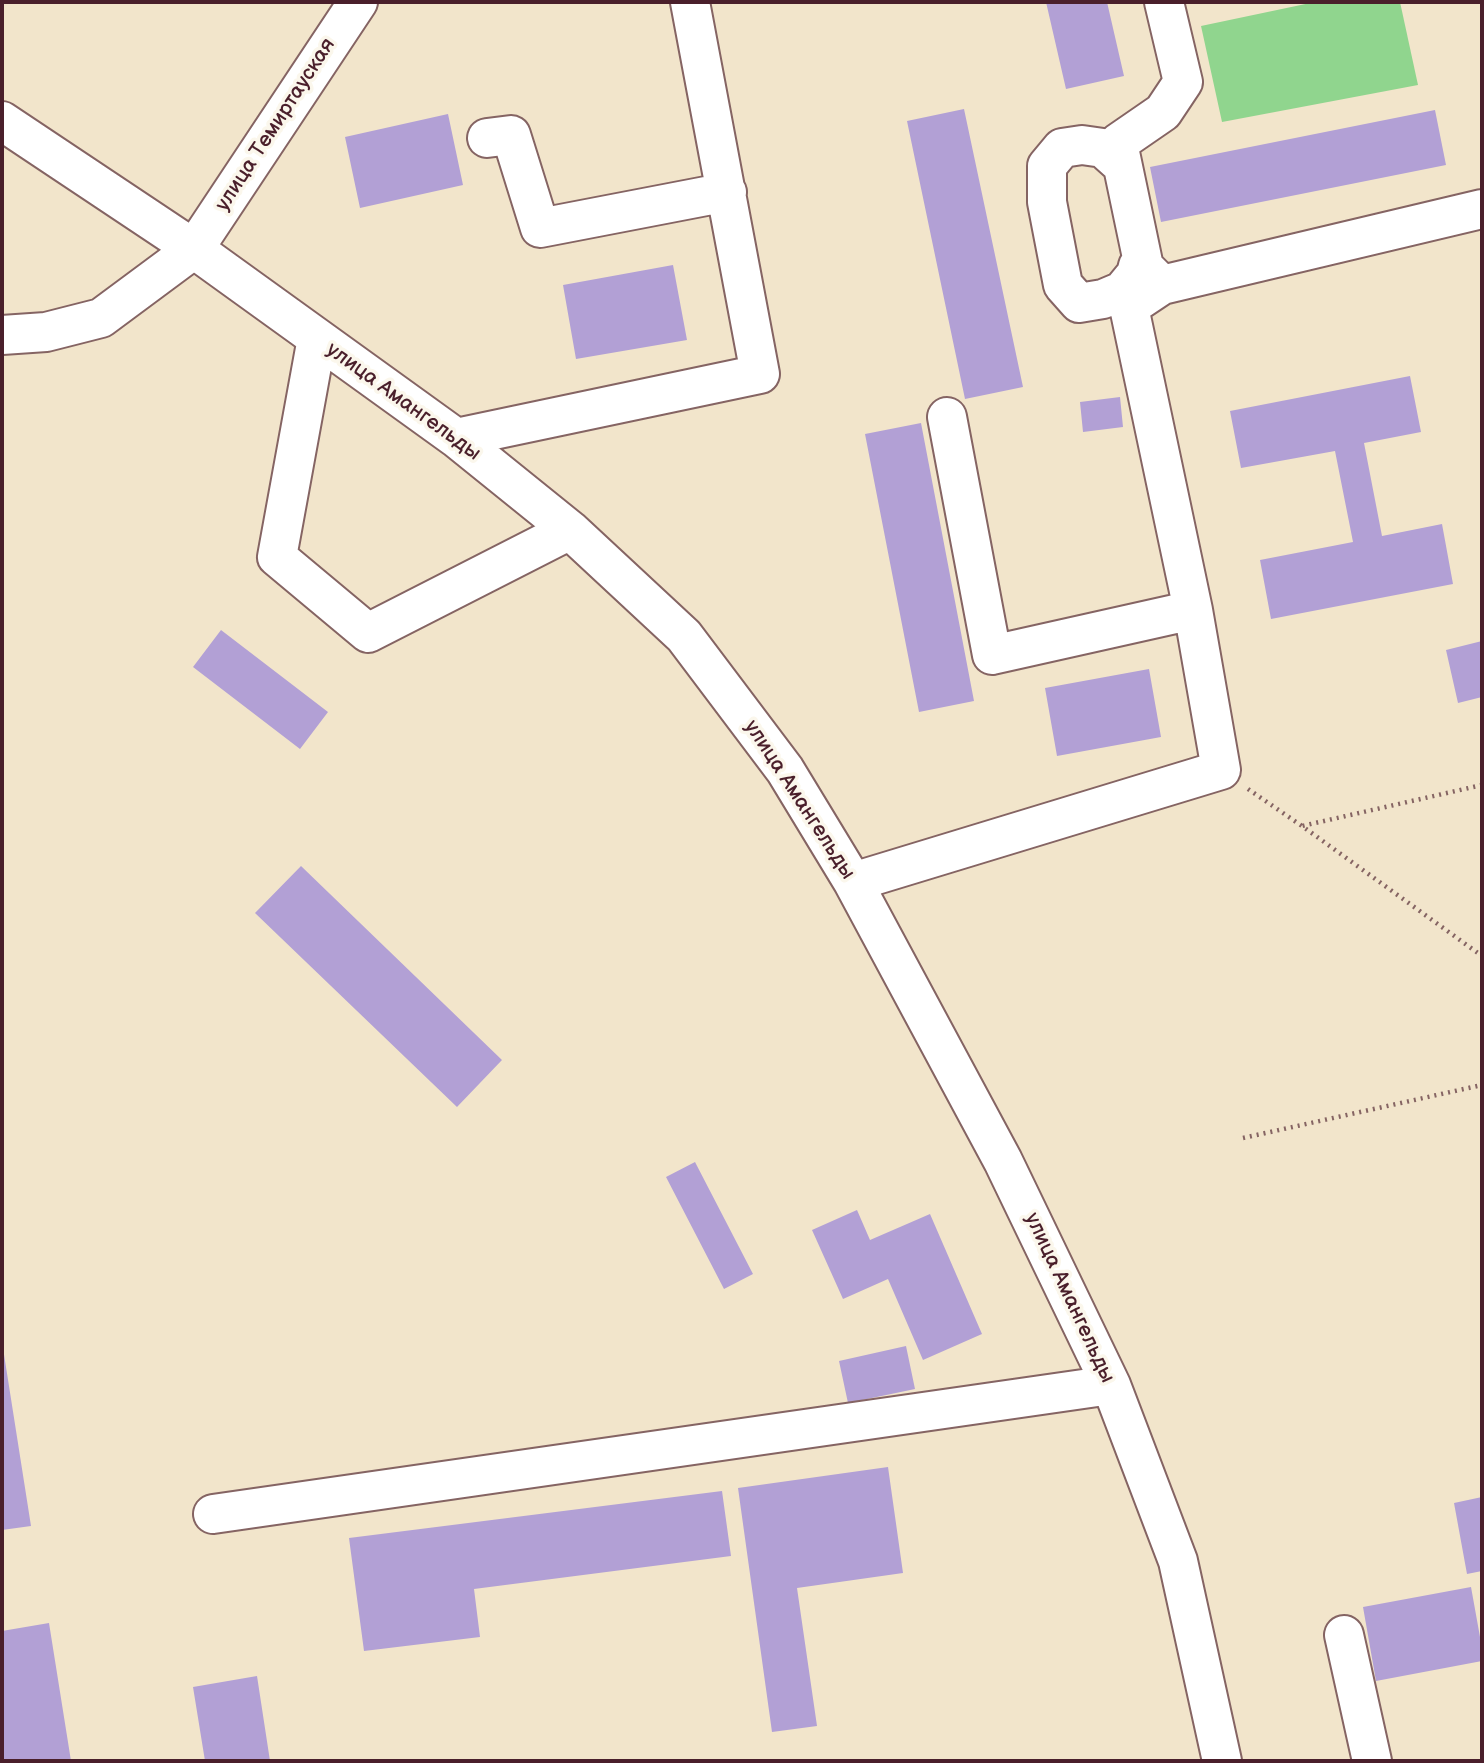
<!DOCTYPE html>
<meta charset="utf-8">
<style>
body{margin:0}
#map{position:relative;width:1484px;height:1763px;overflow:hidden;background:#f2e5cb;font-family:"Balsamiq Sans",sans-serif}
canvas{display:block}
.frame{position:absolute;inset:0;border:4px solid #4a1f2b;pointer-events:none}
</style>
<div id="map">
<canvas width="1484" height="1763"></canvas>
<div class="frame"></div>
</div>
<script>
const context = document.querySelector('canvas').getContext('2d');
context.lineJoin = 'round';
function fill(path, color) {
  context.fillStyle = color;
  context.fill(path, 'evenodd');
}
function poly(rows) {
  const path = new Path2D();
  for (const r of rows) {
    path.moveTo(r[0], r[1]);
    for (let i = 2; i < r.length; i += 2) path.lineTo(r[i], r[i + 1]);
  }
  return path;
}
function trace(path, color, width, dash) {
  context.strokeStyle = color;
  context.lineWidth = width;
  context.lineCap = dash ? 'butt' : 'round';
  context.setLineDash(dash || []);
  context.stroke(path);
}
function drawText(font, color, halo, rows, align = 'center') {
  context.font = font + ' "Balsamiq Sans",sans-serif';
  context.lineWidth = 7;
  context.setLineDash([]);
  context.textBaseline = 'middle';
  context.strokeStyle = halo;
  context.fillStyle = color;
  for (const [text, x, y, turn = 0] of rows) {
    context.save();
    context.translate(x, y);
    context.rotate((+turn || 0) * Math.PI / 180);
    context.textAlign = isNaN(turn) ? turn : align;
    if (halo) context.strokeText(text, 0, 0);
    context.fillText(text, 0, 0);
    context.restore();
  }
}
fill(poly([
 [1315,2,1400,2,1418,85,1222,122,1201,26]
]), '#90d58e');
fill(poly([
 [1046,2,1107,2,1124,76,1066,89],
 [964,109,1023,387,965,399,907,121],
 [1435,110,1446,165,1161,222,1150,167],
 [448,114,463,185,360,208,345,137],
 [673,265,687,340,576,359,563,285],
 [1410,376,1421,432,1364,443,1382,536,1442,524,1453,584,1271,619,1260,560,1353,542,1335,451,1241,468,1230,411],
 [1120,397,1123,427,1083,432,1080,402],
 [921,423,974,701,919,712,865,434],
 [221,630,328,712,300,749,193,667],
 [1482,641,1482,697,1458,703,1446,650],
 [1149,669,1161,737,1057,756,1045,688],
 [301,866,502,1060,457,1107,255,913],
 [695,1162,753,1274,724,1289,666,1177],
 [857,1210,870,1240,930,1214,982,1334,923,1360,888,1279,843,1299,812,1230],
 [906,1346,915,1389,848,1403,839,1361],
 [2,1348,3,1348,31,1526,2,1530],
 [888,1467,903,1573,797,1588,817,1726,772,1732,738,1488],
 [722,1491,731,1556,474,1589,480,1637,364,1651,349,1538],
 [1482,1497,1482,1571,1467,1574,1454,1503],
 [1471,1587,1482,1648,1482,1661,1376,1681,1363,1607],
 [49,1623,71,1761,2,1761,2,1631],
 [257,1676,270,1761,205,1761,193,1687]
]), '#b2a0d5');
const minor = poly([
 [2,121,194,249,456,438,570,530,684,636,785,770,853,882,1003,1161,1111,1385,1178,1561,1222,1761],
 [487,138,511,135,540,228,727,192],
 [1122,165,1103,148,1082,145,1062,148,1047,166,1047,202,1063,285,1079,303,1103,299,1122,291,1136,274,1138,266],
 [1162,285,1144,267,1118,143,1163,112,1183,82,1164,2],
 [2,335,46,332,101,318,194,249,358,2],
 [317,338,277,557,368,633,570,530],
 [947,417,992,655,1193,610],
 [456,438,760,374,690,2],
 [853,882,1221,770,1193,610,1129,307,1162,285,1482,209],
 [213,1514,1111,1385],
 [1344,1635,1372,1761]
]);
trace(minor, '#856463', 42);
trace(poly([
 [1482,785,1302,826,1482,956],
 [1248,789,1302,826],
 [1243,1138,1482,1085]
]), '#856463', 4.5, [2, 5]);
trace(minor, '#fff', 38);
drawText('21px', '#4a1f2b', '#fbf7ec', [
 ["улица Темиртауская",276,125,-57],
 ["улица Амангельды",403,402,36],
 ["улица Амангельды",799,800,57],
 ["улица Амангельды",1069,1298,65]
]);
</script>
